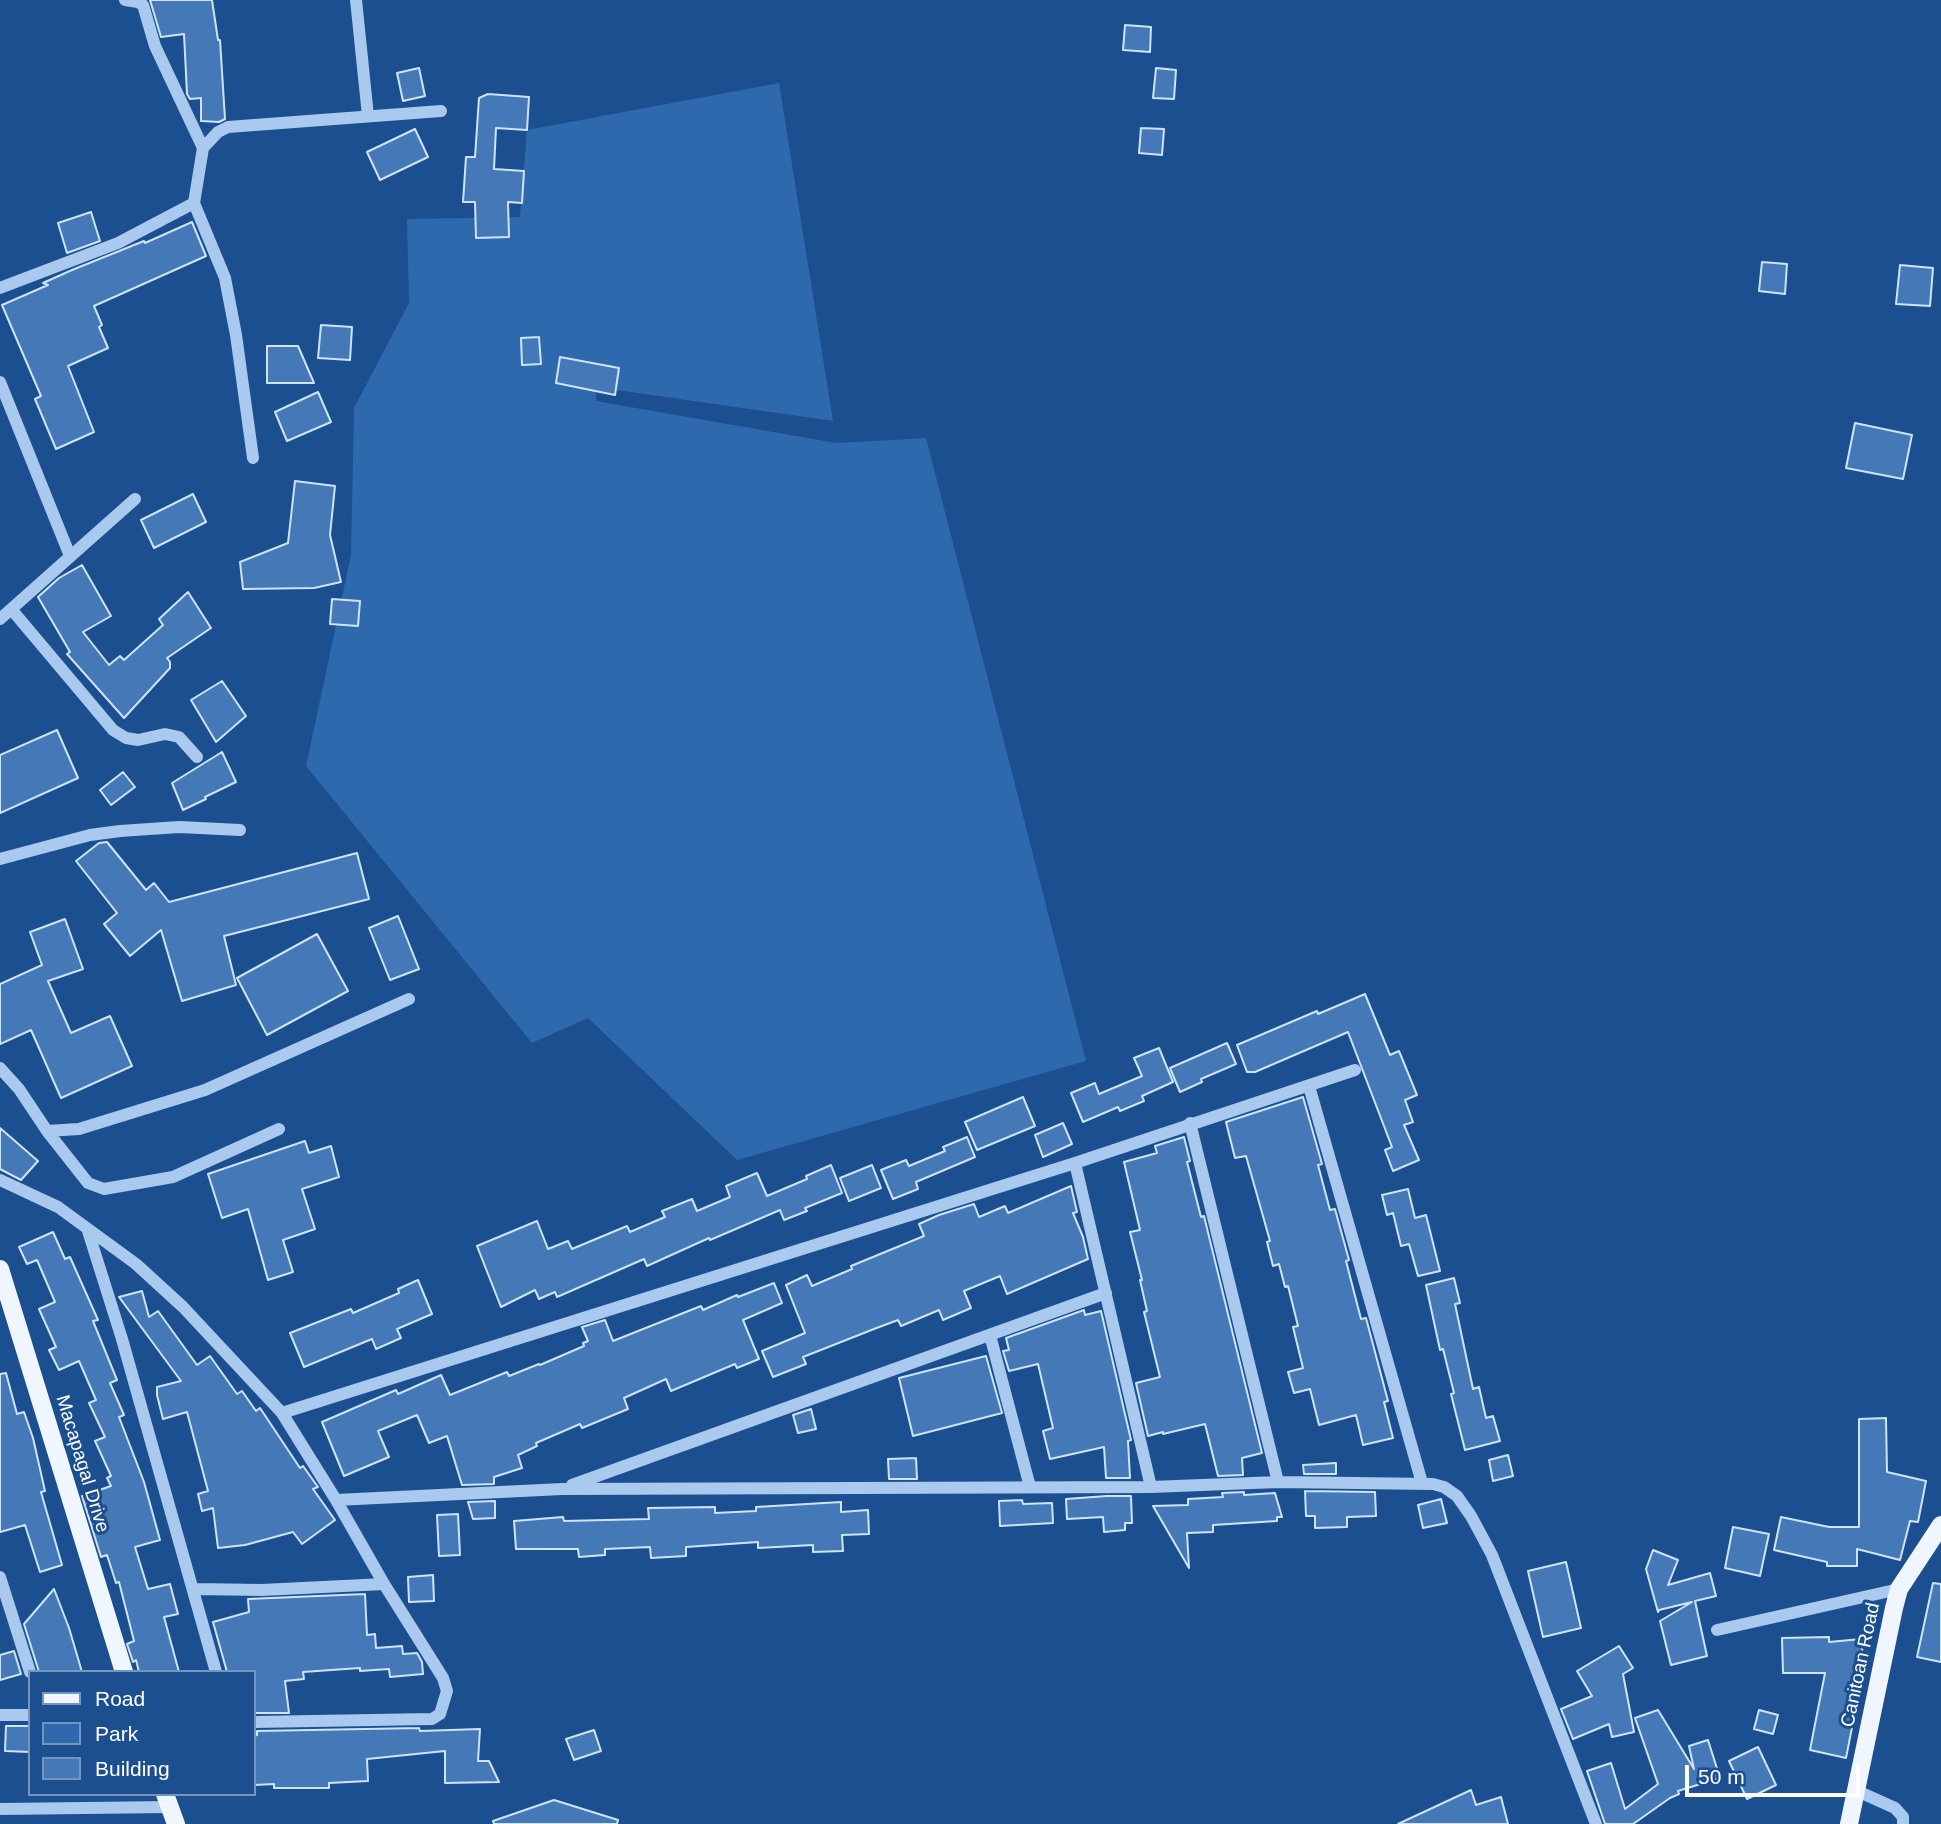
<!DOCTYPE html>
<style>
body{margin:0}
#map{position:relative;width:1941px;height:1824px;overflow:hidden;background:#1b4f8f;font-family:Arial,sans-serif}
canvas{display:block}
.legend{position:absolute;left:28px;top:1670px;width:228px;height:126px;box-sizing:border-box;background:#1b4f8f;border:2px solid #7695bc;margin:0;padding:9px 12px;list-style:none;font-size:21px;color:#fff}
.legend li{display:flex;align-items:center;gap:14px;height:35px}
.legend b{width:35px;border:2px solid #7695bc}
.scale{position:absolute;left:1685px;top:1765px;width:175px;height:32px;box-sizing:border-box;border:4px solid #fff;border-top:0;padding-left:9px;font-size:21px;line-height:24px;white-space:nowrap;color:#fff;-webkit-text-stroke:5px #1b4f8f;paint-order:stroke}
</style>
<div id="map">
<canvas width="1941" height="1824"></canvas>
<ul class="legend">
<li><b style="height:9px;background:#f0f6ff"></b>Road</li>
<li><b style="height:19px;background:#2e69ad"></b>Park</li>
<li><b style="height:19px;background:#4478b7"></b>Building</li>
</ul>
<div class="scale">50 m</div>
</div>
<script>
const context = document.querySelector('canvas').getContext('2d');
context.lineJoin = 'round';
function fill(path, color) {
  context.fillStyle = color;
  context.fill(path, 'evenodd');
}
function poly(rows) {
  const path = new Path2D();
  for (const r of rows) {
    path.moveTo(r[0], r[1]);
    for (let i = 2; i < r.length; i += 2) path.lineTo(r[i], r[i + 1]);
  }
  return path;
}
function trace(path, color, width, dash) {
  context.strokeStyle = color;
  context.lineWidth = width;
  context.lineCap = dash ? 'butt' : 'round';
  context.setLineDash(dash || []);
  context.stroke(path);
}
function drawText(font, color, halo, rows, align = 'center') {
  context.font = font + ' Arial,sans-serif';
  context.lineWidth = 6;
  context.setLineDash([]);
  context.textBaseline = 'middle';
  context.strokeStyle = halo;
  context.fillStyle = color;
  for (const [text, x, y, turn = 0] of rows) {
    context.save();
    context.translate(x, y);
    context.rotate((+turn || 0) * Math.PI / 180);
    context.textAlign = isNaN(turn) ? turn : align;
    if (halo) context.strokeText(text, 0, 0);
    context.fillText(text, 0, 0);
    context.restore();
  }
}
fill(poly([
 [779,83,833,421,596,387,596,401,836,443,926,438,1086,1061,737,1160,588,1018,532,1043,306,766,351,555,354,408,409,303,407,219,520,217,527,130]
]), '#2e69ad');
const building = poly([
 [150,0,212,0,218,40,220,40,225,119,219,122,201,121,201,98,190,99,187,94,184,34,161,37,150,0],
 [1125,25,1151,27,1150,52,1123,50,1125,25],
 [419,68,425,96,403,101,397,73,419,68],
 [1156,68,1176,70,1174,99,1153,98,1156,68],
 [488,94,529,97,527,130,496,128,494,169,524,171,522,203,508,202,509,237,476,238,475,202,463,202,466,157,475,157,479,98,488,94],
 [1141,128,1164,129,1162,155,1139,153,1141,128],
 [415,129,428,157,380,180,367,152,415,129],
 [91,212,100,241,67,253,58,223,91,212],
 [192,222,206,256,94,306,102,325,99,327,108,348,68,366,94,432,56,449,35,399,41,396,2,305,48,285,43,283,72,270,144,241,145,243,192,222],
 [1762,262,1787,264,1785,294,1759,291,1762,262],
 [1900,265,1933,268,1930,306,1896,304,1900,265],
 [321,325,352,327,350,360,318,358,321,325],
 [539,337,541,364,522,365,521,338,539,337],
 [267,346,298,346,314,383,267,383,267,346],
 [560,357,619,368,615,395,556,383,560,357],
 [318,392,331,422,287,441,275,412,318,392],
 [1855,423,1912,435,1903,479,1846,468,1855,423],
 [295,481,335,486,330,535,341,582,314,588,243,589,240,562,288,543,295,481],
 [193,494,206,522,154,548,141,520,193,494],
 [82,565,111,616,83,632,109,665,120,656,124,660,163,625,159,619,188,592,211,628,167,658,170,662,170,668,124,718,67,654,70,652,38,597,59,578,82,565],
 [332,599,360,601,358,626,330,624,332,599],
 [222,681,246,716,216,742,191,700,222,681],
 [57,730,78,778,0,813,0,755,57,730],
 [222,752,236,782,205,797,206,799,183,810,172,783,222,752],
 [123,772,135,787,111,805,100,790,123,772],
 [107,842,146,890,154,883,169,902,357,853,369,899,224,936,236,985,182,1001,161,930,130,956,104,924,117,913,76,861,99,843,107,842],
 [398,916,419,969,390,980,369,928,398,916],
 [65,919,83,969,48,981,71,1033,110,1016,132,1066,61,1098,31,1030,0,1044,0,984,42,965,30,932,65,919],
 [317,934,348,991,267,1035,237,978,317,934],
 [1365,994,1390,1055,1399,1051,1417,1095,1405,1100,1413,1122,1404,1125,1419,1160,1393,1171,1385,1150,1392,1147,1348,1032,1255,1072,1247,1072,1237,1045,1317,1011,1318,1014,1365,994],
 [1227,1043,1236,1064,1201,1079,1202,1082,1180,1092,1170,1068,1227,1043],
 [1159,1048,1173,1082,1142,1096,1144,1101,1120,1111,1118,1107,1083,1122,1071,1093,1095,1083,1099,1094,1142,1076,1134,1058,1159,1048],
 [1023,1097,1035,1126,977,1150,965,1122,1023,1097],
 [1303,1097,1322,1164,1318,1165,1330,1210,1335,1209,1349,1260,1346,1261,1361,1319,1366,1318,1388,1401,1384,1402,1393,1438,1363,1445,1356,1415,1319,1425,1310,1389,1294,1393,1288,1372,1303,1368,1293,1327,1298,1326,1288,1286,1285,1287,1279,1264,1273,1266,1267,1242,1270,1241,1246,1156,1235,1158,1226,1122,1303,1097],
 [1063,1123,1072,1144,1043,1157,1035,1135,1063,1123],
 [0,1128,38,1161,21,1180,0,1169,0,1128],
 [967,1137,975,1157,916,1182,918,1189,893,1199,881,1170,906,1160,909,1166,945,1151,943,1147,967,1137],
 [1184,1137,1190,1161,1187,1162,1201,1217,1204,1216,1262,1453,1242,1458,1243,1475,1218,1476,1205,1424,1163,1434,1163,1432,1148,1436,1136,1383,1160,1377,1144,1312,1147,1311,1140,1280,1142,1280,1130,1232,1140,1230,1124,1162,1157,1153,1155,1146,1184,1137],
 [305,1141,309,1153,331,1146,339,1177,302,1189,315,1229,283,1240,293,1272,268,1280,248,1209,222,1218,208,1174,305,1141],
 [831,1165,842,1193,805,1208,807,1211,784,1220,780,1210,710,1240,709,1238,647,1266,644,1259,557,1297,555,1292,539,1299,535,1290,501,1307,477,1246,537,1221,548,1249,568,1241,572,1249,627,1226,630,1232,665,1217,662,1211,692,1199,697,1211,730,1197,726,1186,757,1173,767,1196,807,1179,806,1176,831,1165],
 [872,1165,881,1188,849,1201,840,1178,872,1165],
 [1071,1186,1077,1212,1073,1213,1083,1237,1088,1259,1007,1294,1000,1276,964,1291,971,1308,943,1320,939,1310,901,1326,898,1320,874,1329,803,1357,806,1364,773,1377,762,1351,805,1333,786,1285,807,1275,812,1286,852,1269,851,1266,924,1236,919,1224,939,1215,974,1204,979,1217,1005,1206,1008,1213,1071,1186],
 [1408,1189,1415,1218,1426,1215,1440,1271,1418,1276,1409,1244,1401,1246,1393,1213,1387,1215,1382,1195,1408,1189],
 [53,1232,65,1259,70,1257,98,1320,93,1321,117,1380,110,1383,124,1415,119,1417,144,1482,160,1540,135,1547,148,1589,170,1584,178,1614,164,1617,179,1672,139,1672,136,1660,133,1662,127,1644,134,1641,119,1582,116,1583,107,1555,101,1557,82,1496,111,1486,107,1478,111,1476,95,1441,105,1437,89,1403,96,1400,79,1361,59,1370,49,1350,56,1347,39,1309,55,1302,37,1260,27,1264,19,1247,53,1232],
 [1454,1278,1460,1303,1455,1304,1473,1389,1479,1387,1486,1418,1493,1416,1500,1441,1465,1450,1451,1394,1454,1393,1443,1349,1440,1350,1426,1285,1454,1278],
 [418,1280,432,1314,397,1329,401,1338,376,1349,372,1339,304,1367,290,1333,351,1309,353,1313,399,1293,398,1289,418,1280],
 [774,1283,782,1303,743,1320,759,1359,737,1368,735,1364,671,1391,666,1379,624,1398,628,1409,582,1428,580,1424,536,1443,537,1446,518,1455,522,1468,494,1477,494,1484,462,1485,447,1436,429,1443,417,1415,378,1431,389,1457,344,1476,322,1422,396,1390,398,1394,441,1375,450,1395,507,1372,509,1376,539,1364,540,1365,584,1346,583,1343,588,1341,582,1327,605,1320,613,1341,701,1306,703,1310,737,1295,738,1297,774,1283],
 [142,1291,149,1317,158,1311,197,1365,210,1356,237,1394,242,1391,256,1411,260,1408,300,1468,303,1466,318,1487,313,1489,335,1520,302,1544,293,1532,245,1545,218,1548,213,1508,202,1511,198,1494,208,1491,187,1412,163,1419,157,1395,157,1387,181,1381,119,1297,142,1291],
 [1084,1310,1085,1315,1101,1311,1131,1440,1128,1441,1130,1478,1106,1478,1104,1447,1050,1459,1043,1431,1053,1428,1038,1364,1009,1371,1003,1351,1009,1350,1006,1338,1084,1310],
 [986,1356,1002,1413,913,1436,899,1378,986,1356],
 [6,1373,17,1414,24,1412,33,1438,45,1491,41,1492,62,1565,40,1572,25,1525,0,1532,0,1374,6,1373],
 [811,1409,816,1429,798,1433,793,1415,811,1409],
 [1886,1418,1887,1472,1926,1481,1918,1522,1910,1521,1900,1560,1857,1549,1857,1566,1827,1566,1827,1562,1774,1550,1781,1517,1829,1527,1859,1527,1859,1419,1886,1418],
 [1508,1455,1513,1476,1493,1481,1489,1460,1508,1455],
 [916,1458,917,1479,889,1479,888,1459,916,1458],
 [1336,1463,1336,1474,1304,1474,1303,1465,1336,1463],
 [1305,1491,1375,1492,1376,1516,1347,1517,1347,1527,1315,1528,1315,1516,1306,1516,1305,1491],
 [1244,1492,1244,1495,1275,1493,1282,1517,1277,1517,1277,1521,1213,1525,1213,1532,1187,1533,1189,1568,1153,1506,1188,1505,1188,1499,1223,1497,1222,1493,1244,1492],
 [1107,1496,1131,1496,1132,1523,1125,1523,1125,1530,1104,1532,1103,1517,1067,1519,1066,1499,1107,1496],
 [1441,1499,1447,1523,1423,1528,1418,1505,1441,1499],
 [1022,1500,1023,1504,1052,1503,1053,1523,1000,1526,999,1501,1022,1500],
 [495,1501,495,1518,473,1519,468,1502,495,1501],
 [841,1502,841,1512,868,1510,869,1534,842,1535,843,1551,813,1552,813,1545,758,1548,758,1542,686,1547,686,1556,651,1558,650,1547,605,1549,605,1555,579,1557,578,1549,516,1549,514,1521,563,1517,564,1521,649,1519,648,1508,715,1507,715,1513,756,1511,756,1507,841,1502],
 [458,1514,460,1555,439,1556,437,1515,458,1514],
 [1733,1527,1769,1534,1760,1576,1725,1568,1733,1527],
 [1653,1550,1678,1560,1668,1585,1710,1573,1716,1596,1695,1601,1707,1656,1671,1665,1660,1621,1692,1602,1659,1610,1658,1612,1646,1569,1653,1550],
 [1566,1562,1581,1628,1543,1637,1528,1571,1566,1562],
 [433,1575,434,1601,409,1602,408,1577,433,1575],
 [1933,1583,1941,1584,1941,1662,1917,1657,1933,1583],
 [54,1589,69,1628,82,1672,39,1672,24,1624,54,1589],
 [365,1594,367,1635,375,1634,376,1648,402,1646,403,1654,417,1653,422,1662,423,1674,390,1677,389,1669,360,1671,360,1668,303,1672,304,1679,285,1681,289,1713,255,1713,254,1672,227,1672,213,1622,249,1612,248,1599,365,1594],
 [1829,1637,1829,1642,1861,1639,1864,1666,1846,1758,1810,1750,1825,1673,1783,1673,1782,1638,1829,1637],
 [1619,1646,1633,1668,1623,1674,1634,1732,1612,1737,1609,1724,1573,1739,1561,1709,1592,1696,1577,1671,1619,1646],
 [14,1651,21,1674,0,1680,0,1655,14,1651],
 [1658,1710,1694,1769,1689,1746,1708,1740,1720,1778,1678,1791,1679,1794,1670,1798,1633,1824,1605,1824,1587,1771,1611,1763,1625,1809,1658,1784,1635,1718,1658,1710],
 [1759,1710,1778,1715,1773,1734,1754,1729,1759,1710],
 [6,1726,30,1726,30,1752,5,1751,6,1726],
 [419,1728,420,1731,480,1729,478,1761,489,1761,499,1782,445,1783,445,1751,367,1759,368,1781,329,1783,329,1788,274,1788,274,1784,254,1785,254,1736,257,1735,257,1731,419,1728],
 [594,1730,601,1751,574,1760,566,1739,594,1730],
 [1758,1747,1776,1785,1747,1799,1729,1761,1758,1747],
 [1471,1790,1476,1805,1501,1797,1508,1824,1398,1824,1471,1790],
 [554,1800,618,1820,617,1824,494,1824,493,1821,554,1800]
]);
fill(building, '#4478b7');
trace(building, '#cfe3fa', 2);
trace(poly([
 [125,0,138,2,143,5,155,46,203,148],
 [356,0,368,116],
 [0,288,118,243,194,203],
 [0,382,70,556],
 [253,458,236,335,225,278,194,203,203,148,218,132,228,127,441,111],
 [12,610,113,730,126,738,138,740,165,734,179,737,197,757],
 [0,619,135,499],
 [0,859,90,835,120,831,179,827,240,830],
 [0,1068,19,1089,47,1131],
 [1309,1086,1422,1483],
 [1190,1123,1278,1482],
 [279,1129,173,1177,104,1189,88,1183,47,1131,79,1129,205,1090,409,999],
 [1075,1163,1151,1487],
 [0,1180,58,1207,136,1264,183,1307,282,1413,336,1500,384,1584,443,1678,447,1691,440,1714,432,1719,254,1722],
 [88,1231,122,1339,216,1672],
 [990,1335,1030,1487],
 [282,1413,1075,1163,1355,1070],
 [572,1485,1106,1293],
 [336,1500,562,1489,1151,1487,1278,1482,1433,1484,1444,1487,1457,1496,1471,1516,1492,1555,1596,1824],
 [0,1577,30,1672],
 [194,1589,262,1590,384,1584],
 [1717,1630,1899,1589],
 [0,1715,30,1715],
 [1855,1790,1895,1808,1903,1817,1903,1824],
 [0,1809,170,1807]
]), '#a9c9ee', 12);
trace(poly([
 [0,1269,124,1672],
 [165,1794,176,1824],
 [1849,1824,1894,1608,1899,1589,1941,1525]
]), '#f0f6ff', 18);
drawText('19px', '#fff', '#1b4f8f', [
 ["Macapagal Drive",82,1464,73],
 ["Canitoan Road",1861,1665,-78]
]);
</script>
